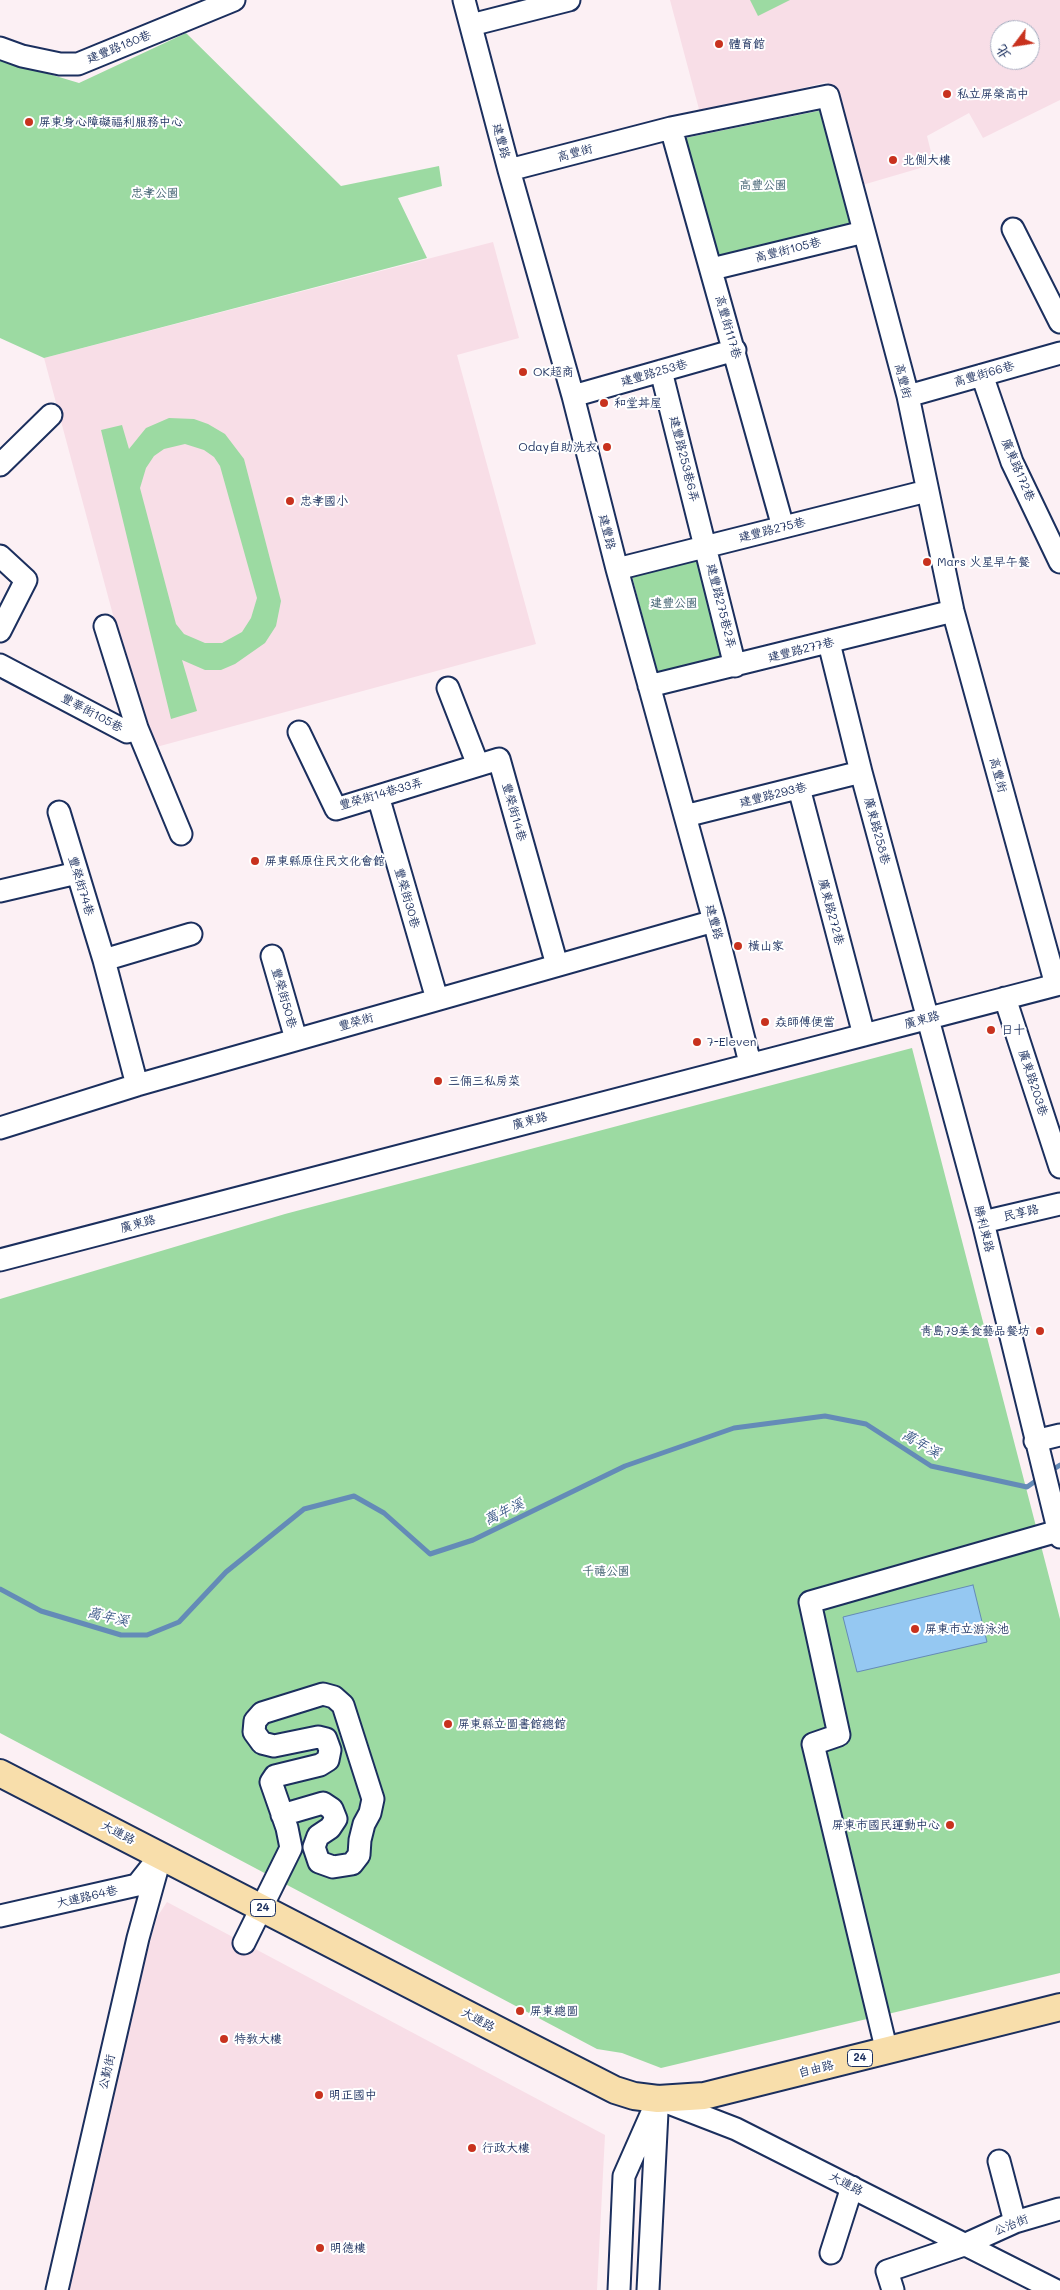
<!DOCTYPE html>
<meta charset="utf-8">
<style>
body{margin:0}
#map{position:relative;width:1060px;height:2290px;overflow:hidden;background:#fcf0f4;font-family:Mali,"LXGW WenKai TC",sans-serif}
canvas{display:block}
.north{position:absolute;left:990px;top:20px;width:50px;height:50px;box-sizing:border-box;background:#fff;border:1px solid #a4acbf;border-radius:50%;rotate:239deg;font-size:14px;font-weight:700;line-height:20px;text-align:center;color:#1b2f5e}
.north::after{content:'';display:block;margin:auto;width:18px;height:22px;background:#c8321e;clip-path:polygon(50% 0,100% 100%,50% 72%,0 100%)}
</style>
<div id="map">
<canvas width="1060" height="2290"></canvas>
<div class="north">北</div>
</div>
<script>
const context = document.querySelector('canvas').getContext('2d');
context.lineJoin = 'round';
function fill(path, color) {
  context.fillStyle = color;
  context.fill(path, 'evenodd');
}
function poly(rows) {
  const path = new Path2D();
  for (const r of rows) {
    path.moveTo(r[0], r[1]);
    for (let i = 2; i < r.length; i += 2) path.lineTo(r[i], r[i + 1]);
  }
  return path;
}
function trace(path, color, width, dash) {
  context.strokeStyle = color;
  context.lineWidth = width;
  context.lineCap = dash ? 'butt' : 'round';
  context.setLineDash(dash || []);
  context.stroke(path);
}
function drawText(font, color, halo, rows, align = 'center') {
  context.font = font + ' Mali,"LXGW WenKai TC",sans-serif';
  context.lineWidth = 4;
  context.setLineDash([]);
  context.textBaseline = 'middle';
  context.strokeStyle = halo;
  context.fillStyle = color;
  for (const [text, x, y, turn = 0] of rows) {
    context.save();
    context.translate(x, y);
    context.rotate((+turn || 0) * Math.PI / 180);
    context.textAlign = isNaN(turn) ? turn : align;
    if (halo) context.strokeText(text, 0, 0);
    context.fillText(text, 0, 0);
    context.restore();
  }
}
fill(poly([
 [670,0,1060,0,1060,100,983,138,969,113,927,136,934,164,859,186,833,89,827,82,700,113],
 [1000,30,1030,30,1030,60,1000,60],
 [493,242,519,338,457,355,536,644,149,749,44,358],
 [167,1902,605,2135,597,2290,62,2290,107,2096,157,1917]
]), '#f8dee7');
fill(poly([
 [750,0,790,0,758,16],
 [186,33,341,186,439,166,442,186,398,198,427,258,44,358,0,338,0,57,39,71,79,83],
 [823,110,854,228,719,257,685,138],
 [169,418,194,419,208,424,225,434,244,459,281,601,276,626,265,643,235,664,221,670,205,670,182,660,197,711,171,719,101,430,122,425,129,449,146,428],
 [185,444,204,450,214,457,220,466,257,598,251,618,242,632,222,643,205,643,184,634,176,624,140,488,146,468,154,456,164,449],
 [698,558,722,661,657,672,632,576],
 [912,1048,1060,1619,1060,1973,661,2068,622,2053,597,2049,0,1733,0,1299,285,1214]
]), '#9cdaa2');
const water = poly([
 [973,1585,987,1642,857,1672,843,1617,973,1585]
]);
fill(water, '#95c8f2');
trace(water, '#648bb7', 1);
trace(poly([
 [1049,1472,1060,1465],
 [0,1589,41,1611,121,1635,147,1635,179,1622,226,1572,304,1509,354,1496,384,1513,430,1554,473,1540,625,1466,734,1428,825,1416,866,1424,931,1466,1027,1487,1040,1478]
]), '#648bb7', 5);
const minor = poly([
 [464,0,509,170,573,396,617,569,714,921,750,1063],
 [471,25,569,0],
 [0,48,22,56,60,64,78,64,234,0],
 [671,128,783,527],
 [509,170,671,128,828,96,908,396,953,611,1056,985],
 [1013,229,1060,322],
 [712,269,864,232],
 [661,371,735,666],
 [982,375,1012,462,1060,562],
 [573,396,735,350],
 [908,396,1060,353],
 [0,465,51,415],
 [0,556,26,580,0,631],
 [617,569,927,491],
 [105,626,137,728],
 [829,643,861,772,983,1222,1060,1537],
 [0,665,127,732,137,728,181,834],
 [649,686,953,611],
 [448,688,478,765],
 [299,732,336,809,499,759,557,965],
 [799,788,864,1035],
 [378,796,437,999],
 [59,812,104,960,137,1085],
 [685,816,861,772],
 [0,891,77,873],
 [272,956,296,1039],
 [104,960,191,934],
 [1005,998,1060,1167],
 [0,1128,137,1085,714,921],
 [983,1222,1060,1204],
 [0,1260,1060,984],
 [1035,1441,1060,1435],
 [0,1916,137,1885,156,1861],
 [244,1943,291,1848,287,1828,271,1782,275,1776,320,1765,328,1760,330,1750,326,1739,318,1737,274,1746,262,1743,254,1732,255,1721,262,1713,323,1694,334,1697,343,1705,373,1799,370,1813,364,1824,360,1840,359,1855,352,1864,333,1867,319,1862,314,1847,318,1836,330,1828,336,1819,332,1809,323,1803,282,1815],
 [887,2052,813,1744,839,1735,810,1602,1058,1531],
 [661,2100,736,2129,1055,2290],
 [999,2161,1015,2222],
 [831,2253,852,2187],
 [57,2290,138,1938,161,1855],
 [619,2290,624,2176,658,2099],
 [648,2290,657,2112],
 [893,2290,887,2271,964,2245,1015,2222,1059,2209]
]);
const major = poly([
 [0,1773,525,2044,615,2090,634,2096,658,2099,704,2096,1060,2007]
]);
trace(minor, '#1b2f5e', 25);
trace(major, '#1b2f5e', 30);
trace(minor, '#fff', 21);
trace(major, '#f8deab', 26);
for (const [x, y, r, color] of [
 [719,44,5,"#c8321e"],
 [947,94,5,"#c8321e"],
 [29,122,5,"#c8321e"],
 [893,160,5,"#c8321e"],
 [523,372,5,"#c8321e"],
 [604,403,5,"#c8321e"],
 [607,447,5,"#c8321e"],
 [290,501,5,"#c8321e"],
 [927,562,5,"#c8321e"],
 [255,861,5,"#c8321e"],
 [738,946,5,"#c8321e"],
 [765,1022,5,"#c8321e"],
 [991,1030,5,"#c8321e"],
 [697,1042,5,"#c8321e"],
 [438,1081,5,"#c8321e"],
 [1040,1331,5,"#c8321e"],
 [915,1629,5,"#c8321e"],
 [448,1724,5,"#c8321e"],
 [950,1825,5,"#c8321e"],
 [520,2011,5,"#c8321e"],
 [224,2039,5,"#c8321e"],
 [319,2095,5,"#c8321e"],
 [472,2148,5,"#c8321e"],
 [320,2248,5,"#c8321e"]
]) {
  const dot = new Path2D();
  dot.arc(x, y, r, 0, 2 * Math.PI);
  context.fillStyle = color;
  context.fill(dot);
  trace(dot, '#fff', 2);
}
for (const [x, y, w] of [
 [263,1908,25],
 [860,2058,25]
]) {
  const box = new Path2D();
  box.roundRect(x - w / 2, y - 8.5, w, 17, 4);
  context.fillStyle = '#fff';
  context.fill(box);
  trace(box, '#1b2f5e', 1);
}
drawText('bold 11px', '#1b2f5e', null, [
 ["24",263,1908],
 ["24",860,2058]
]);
drawText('12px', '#1b2f5e', '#fff', [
 ["體育館",729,44],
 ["私立屏榮高中",957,94],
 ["屏東身心障礙福利服務中心",39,122],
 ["北側大樓",903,160],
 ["OK超商",533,372],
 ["和堂丼屋",614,403],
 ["Oday自助洗衣",597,447,"right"],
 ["忠孝國小",300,501],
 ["Mars 火星早午餐",937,562],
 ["屏東縣原住民文化會館",265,861],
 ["橫山家",748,946],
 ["𡘙師傅便當",775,1022],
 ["日十",1001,1030],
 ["7-Eleven",707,1042],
 ["三倆三私房菜",448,1081],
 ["青島79美食藝品餐坊",1030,1331,"right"],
 ["屏東市立游泳池",925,1629],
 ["屏東縣立圖書館總館",458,1724],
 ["屏東市國民運動中心",940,1825,"right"],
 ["屏東總圖",530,2011],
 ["特教大樓",234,2039],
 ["明正國中",329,2095],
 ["行政大樓",482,2148],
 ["明德樓",330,2248]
], 'left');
drawText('12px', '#1b2f5e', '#fff', [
 ["建豐路180巷",119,47,-22],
 ["建豐路",501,141,75],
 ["高豐街",575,153,-15],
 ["高豐街105巷",788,250,-14],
 ["高豐街117巷",728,327,74],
 ["建豐路253巷",654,373,-16],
 ["高豐街66巷",984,374,-16],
 ["高豐街",903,381,76],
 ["建豐路253巷6弄",684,459,76],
 ["廣東路172巷",1018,470,67],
 ["建豐路275巷",772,530,-14],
 ["建豐路",607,532,76],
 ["建豐路275巷2弄",721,606,76],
 ["建豐路277巷",801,650,-14],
 ["豐華街105巷",92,713,28],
 ["高豐街",998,775,75],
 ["豐榮街14巷33弄",381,794,-16],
 ["建豐路293巷",773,795,-14],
 ["豐榮街14巷",514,812,74],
 ["廣東路258巷",877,831,75],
 ["豐榮街74巷",81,886,73],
 ["豐榮街30巷",407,898,74],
 ["廣東路272巷",831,912,75],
 ["建豐路",714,922,75],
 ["豐榮街50巷",284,998,74],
 ["廣東路",922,1020,-15],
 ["豐榮街",356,1022,-16],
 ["廣東路203巷",1033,1083,72],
 ["廣東路",530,1121,-15],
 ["民享路",1021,1213,-13],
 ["廣東路",138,1224,-15],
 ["勝利東路",984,1229,76],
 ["大連路",118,1833,27],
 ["大連路64巷",87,1897,-13],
 ["大連路",478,2020,28],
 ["自由路",816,2069,-14],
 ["公勤街",107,2072,-77],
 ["大連路",846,2184,27],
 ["公治街",1011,2225,-22]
]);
drawText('12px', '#426272', '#fff', [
 ["高豐公園",763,185],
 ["忠孝公園",155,193],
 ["建豐公園",674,603],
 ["千禧公園",606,1571]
]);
drawText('italic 14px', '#405d8a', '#fff', [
 ["萬年溪",921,1444,30],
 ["萬年溪",504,1512,-26],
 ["萬年溪",108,1617,13]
]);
</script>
